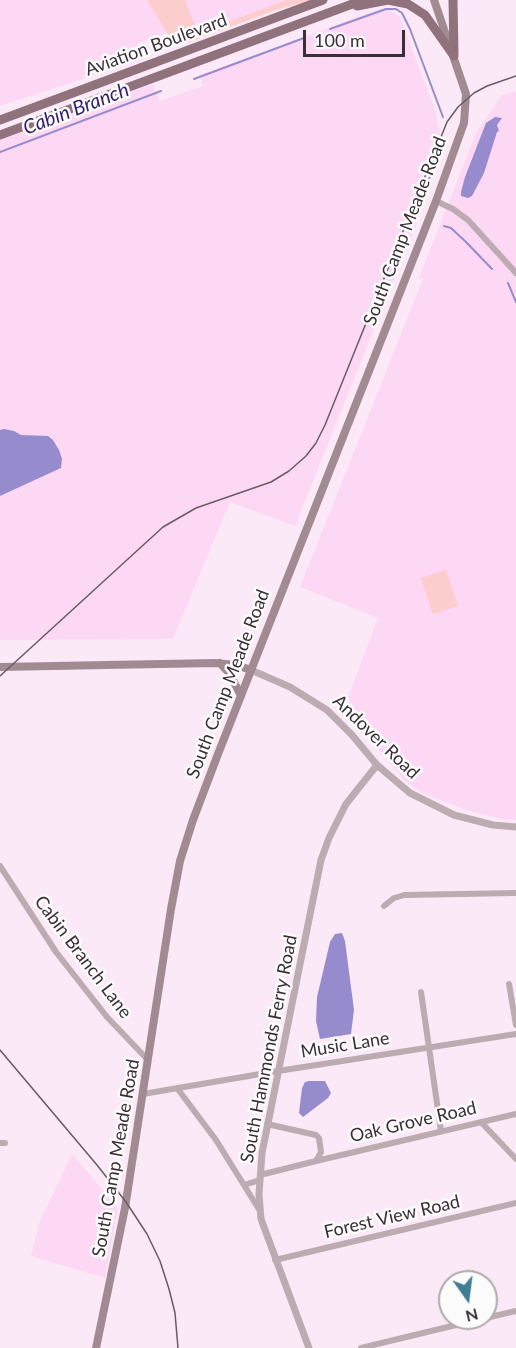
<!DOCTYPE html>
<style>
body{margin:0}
#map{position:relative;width:516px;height:1348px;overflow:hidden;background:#fbe9f7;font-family:Lato,sans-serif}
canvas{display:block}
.north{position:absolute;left:438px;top:1270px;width:60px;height:60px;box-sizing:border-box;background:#fcfcfc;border:2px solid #aeaaad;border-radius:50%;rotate:166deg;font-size:16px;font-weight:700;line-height:24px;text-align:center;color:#3a2e37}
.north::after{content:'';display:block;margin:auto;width:21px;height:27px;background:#417e94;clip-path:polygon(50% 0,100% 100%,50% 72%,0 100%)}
.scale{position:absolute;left:303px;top:30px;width:102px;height:27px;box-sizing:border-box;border:3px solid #3a2e37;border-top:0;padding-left:8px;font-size:18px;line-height:21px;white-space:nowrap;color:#3a2e37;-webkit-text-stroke:4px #fcfcfc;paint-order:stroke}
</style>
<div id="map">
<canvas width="516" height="1348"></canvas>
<div class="north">N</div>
<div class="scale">100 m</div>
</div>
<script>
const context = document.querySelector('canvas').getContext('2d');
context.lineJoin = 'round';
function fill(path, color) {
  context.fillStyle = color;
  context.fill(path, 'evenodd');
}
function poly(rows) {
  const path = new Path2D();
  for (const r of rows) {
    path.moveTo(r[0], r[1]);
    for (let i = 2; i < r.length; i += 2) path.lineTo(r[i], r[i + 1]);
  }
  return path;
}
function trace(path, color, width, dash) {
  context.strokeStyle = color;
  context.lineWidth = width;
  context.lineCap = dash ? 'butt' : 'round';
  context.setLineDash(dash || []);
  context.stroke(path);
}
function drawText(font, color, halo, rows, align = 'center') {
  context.font = font + ' Lato,sans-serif';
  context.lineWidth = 5;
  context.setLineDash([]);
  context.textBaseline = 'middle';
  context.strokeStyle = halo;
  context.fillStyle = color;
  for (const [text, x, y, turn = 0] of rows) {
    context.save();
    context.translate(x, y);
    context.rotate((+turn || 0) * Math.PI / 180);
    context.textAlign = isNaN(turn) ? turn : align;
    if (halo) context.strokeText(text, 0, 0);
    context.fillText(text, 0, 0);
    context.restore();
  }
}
fill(poly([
 [0,0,288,0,197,34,181,28,138,43,144,59,0,106],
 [388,8,400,17,436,113,440,134,412,202,423,207,295,526,230,502,173,639,0,640,0,140,153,84,160,101,203,86,200,75,380,9],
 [516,91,516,820,502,819,473,812,424,794,405,781,360,727,357,712,348,698,378,618,300,587,423,279,419,278,476,133,502,95],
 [72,1154,118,1208,105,1278,31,1256,40,1221]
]), '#fdd8f4');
fill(poly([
 [147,0,185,0,198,33,287,0,312,0,276,10,187,43,193,36,189,36,187,32,178,35,169,36],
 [446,570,458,606,433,614,421,578]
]), '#fdcccc');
fill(poly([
 [495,117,502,118,497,125,499,131,497,132,484,173,472,196,468,198,461,196,461,192,465,177,486,123],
 [4,429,14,431,21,435,48,436,53,440,59,450,62,459,61,468,0,496,0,430],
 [342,933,345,941,354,1010,351,1034,320,1039,316,1021,317,997,330,942,335,934],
 [309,1081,325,1081,331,1093,328,1098,303,1117,299,1113,302,1088,305,1082]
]), '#968ccd');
trace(poly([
 [330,29,386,9,396,9,402,13,410,29,443,117],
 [194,79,304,38],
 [0,152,161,91],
 [425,197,423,195,440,150,442,138],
 [444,226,451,228,466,242,492,269],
 [508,283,516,302]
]), '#968ccd', 2);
trace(poly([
 [436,201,453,209,468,220,516,273],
 [0,866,56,952,107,1017,148,1060],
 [384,906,394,898,404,895,516,893],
 [509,984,516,1025],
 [421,992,441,1131],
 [177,1088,216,1140,260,1211],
 [143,1094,278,1071,516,1034],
 [481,1122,516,1159],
 [0,1143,5,1143],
 [316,1161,516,1114],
 [260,1175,316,1161,321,1152,319,1138,316,1135,267,1124],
 [244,1185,260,1180],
 [275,1260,516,1203],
 [486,1318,516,1311],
 [361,1348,485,1318]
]), '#bcabb1', 6);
trace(poly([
 [251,670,290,687,327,710,352,735,377,765,410,793,454,815,493,825,516,827],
 [309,1348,261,1219,259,1194,262,1153,321,860,329,838,346,804,377,765]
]), '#bcabb1', 7);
trace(poly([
 [220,663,230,674,241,696],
 [0,667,215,663,236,665,251,670],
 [96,1348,125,1208,171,909,180,861,193,820,218,754,436,201,464,123,466,94,434,0]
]), '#a28a92', 8);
trace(poly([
 [453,0,454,54],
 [357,6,388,0,408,4,425,15,454,56],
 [0,120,323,0],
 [0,135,363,0]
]), '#8f727c', 9);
trace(poly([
 [0,676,163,527,196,508,271,482,289,471,306,456,316,443,325,425,447,122,458,107,474,93,487,86,516,76],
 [0,1050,97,1165,126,1202,147,1234,160,1261,169,1289,175,1313,178,1348]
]), '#695c66', 1.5);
drawText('18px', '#3a2e37', '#fcfcfc', [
 ["Aviation Boulevard",156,45,-20],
 ["South Camp Meade Road",405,231,-69],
 ["South Camp Meade Road",228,684,-69],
 ["Andover Road",376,737,44],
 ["Cabin Branch Lane",83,957,53],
 ["Music Lane",345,1045,-9],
 ["South Hammonds Ferry Road",269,1049,-79],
 ["Oak Grove Road",413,1122,-13],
 ["South Camp Meade Road",116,1158,-80],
 ["Forest View Road",392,1217,-13]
]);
drawText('italic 20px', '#341f6b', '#fcfcfc', [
 ["Cabin Branch",76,109,-21]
]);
</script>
